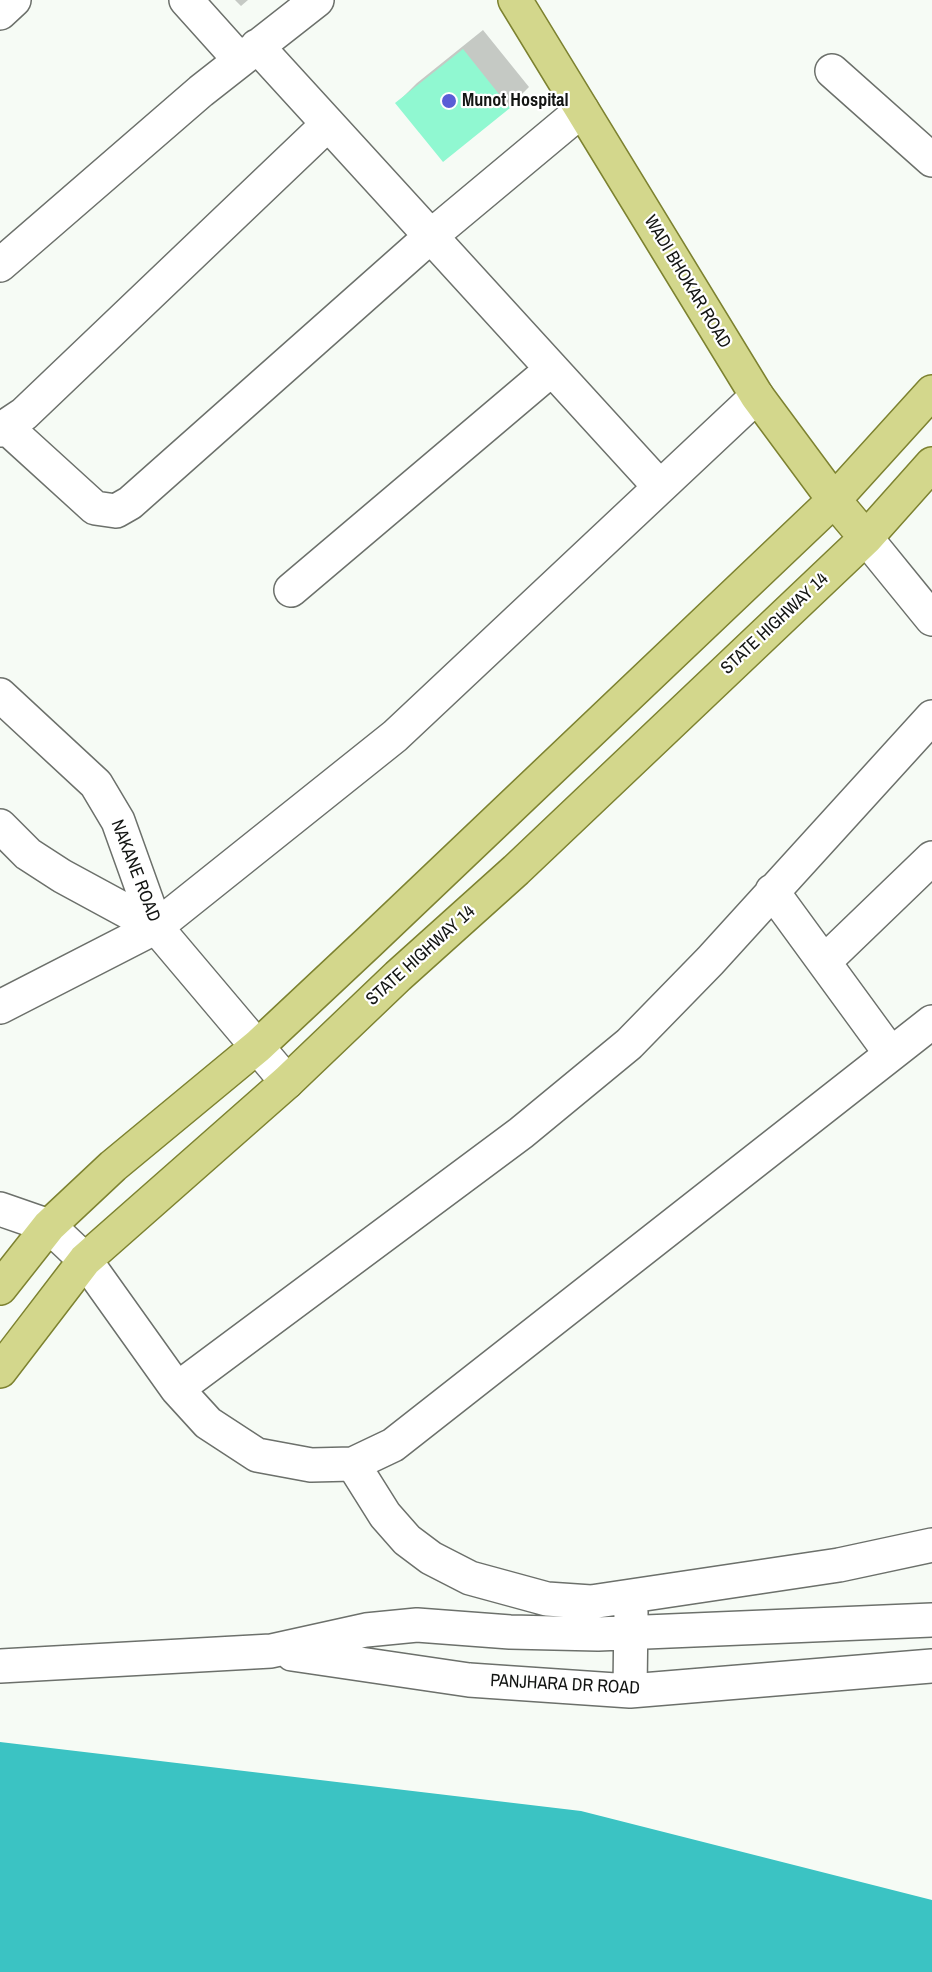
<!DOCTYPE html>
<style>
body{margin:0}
canvas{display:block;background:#f6fbf5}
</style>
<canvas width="932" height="1972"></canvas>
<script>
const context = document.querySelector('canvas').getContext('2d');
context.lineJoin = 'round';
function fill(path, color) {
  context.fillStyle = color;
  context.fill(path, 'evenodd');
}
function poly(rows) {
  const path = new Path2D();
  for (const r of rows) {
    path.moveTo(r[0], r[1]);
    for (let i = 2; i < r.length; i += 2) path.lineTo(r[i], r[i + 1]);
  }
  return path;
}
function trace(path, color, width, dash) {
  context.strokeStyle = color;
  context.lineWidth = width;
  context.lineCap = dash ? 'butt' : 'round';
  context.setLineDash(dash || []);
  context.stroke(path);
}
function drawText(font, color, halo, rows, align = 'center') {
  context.font = font + ' "Archivo Narrow",sans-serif';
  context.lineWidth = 4.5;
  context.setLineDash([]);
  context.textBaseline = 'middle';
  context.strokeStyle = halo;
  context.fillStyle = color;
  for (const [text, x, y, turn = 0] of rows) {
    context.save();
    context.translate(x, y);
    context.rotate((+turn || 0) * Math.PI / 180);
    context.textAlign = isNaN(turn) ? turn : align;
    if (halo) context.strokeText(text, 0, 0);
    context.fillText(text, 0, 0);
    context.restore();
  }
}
fill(poly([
 [0,1742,581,1811,932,1900,932,1972,0,1972]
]), '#3bc3c3');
fill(poly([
 [235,0,248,0,241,6],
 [483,30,529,87,509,107,443,160,397,103,417,83]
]), '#0003');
fill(poly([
 [463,49,510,108,443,162,395,103]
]), '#90f8d1');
const minor = poly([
 [186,0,239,59],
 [0,13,14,0],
 [257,46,660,487],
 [832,71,932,160],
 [0,265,201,91,317,0],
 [6,427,95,508,116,511,130,503,431,236,582,110],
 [0,430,24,414,328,124],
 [866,538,932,619],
 [291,590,552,369],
 [0,695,96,784,118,821,156,927,287,1082],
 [0,826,28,854,62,876,156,927],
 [772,891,891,1054],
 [824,962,932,858],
 [0,1007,156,927,395,736,757,396],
 [0,1209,49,1226,85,1260,177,1389,208,1423,257,1455,311,1465,353,1464,393,1445,932,1022],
 [177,1389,521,1133,629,1044,710,961,932,717],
 [353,1464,385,1515,407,1540,431,1558,470,1578,547,1599,591,1602,839,1565,932,1545],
 [292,1654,469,1680,630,1691,932,1666],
 [0,1666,271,1651,366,1630,417,1625,510,1632,598,1634,932,1620],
 [630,1691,631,1612]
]);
const major = poly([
 [866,538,932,464],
 [0,1288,49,1226,113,1166,258,1046,369,942,834,500,932,392],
 [0,1371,85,1260,287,1082,398,976,516,870,866,538,834,500,757,396,515,0]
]);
trace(minor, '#6c706b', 36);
trace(major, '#7d8230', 36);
trace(minor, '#fff', 33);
trace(major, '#d3d78c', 33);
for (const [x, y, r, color] of [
 [449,101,8,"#5a5ed6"]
]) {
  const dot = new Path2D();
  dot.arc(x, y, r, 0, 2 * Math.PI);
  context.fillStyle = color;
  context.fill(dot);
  trace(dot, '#fff', 2);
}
drawText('bold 18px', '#131513', '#fff', [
 ["Munot Hospital",462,101]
], 'left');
drawText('18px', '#131513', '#fff', [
 ["WADI BHOKAR ROAD",687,282,59],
 ["STATE HIGHWAY 14",775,624,-43],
 ["NAKANE ROAD",135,871,69],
 ["STATE HIGHWAY 14",421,956,-42],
 ["PANJHARA DR ROAD",565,1685,3]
]);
</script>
